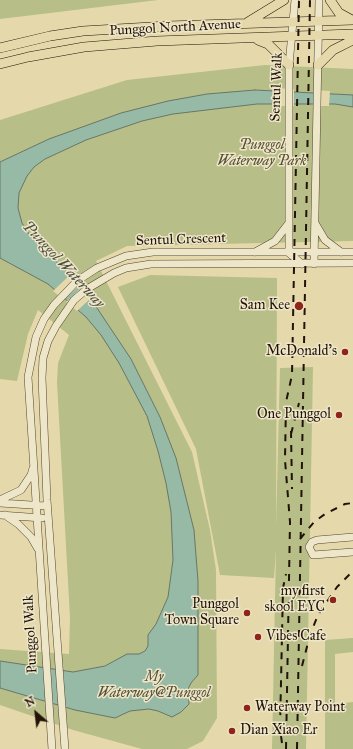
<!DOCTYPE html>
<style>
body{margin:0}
#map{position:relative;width:353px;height:749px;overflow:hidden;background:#e5d9ac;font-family:"IM FELL Great Primer",serif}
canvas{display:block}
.north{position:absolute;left:16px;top:693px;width:40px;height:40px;-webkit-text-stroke:3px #eee6c9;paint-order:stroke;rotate:332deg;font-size:11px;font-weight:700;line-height:16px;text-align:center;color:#221309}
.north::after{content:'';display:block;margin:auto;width:14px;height:18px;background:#221309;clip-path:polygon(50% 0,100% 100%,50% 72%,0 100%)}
</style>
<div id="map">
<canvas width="353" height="749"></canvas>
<div class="north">N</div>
</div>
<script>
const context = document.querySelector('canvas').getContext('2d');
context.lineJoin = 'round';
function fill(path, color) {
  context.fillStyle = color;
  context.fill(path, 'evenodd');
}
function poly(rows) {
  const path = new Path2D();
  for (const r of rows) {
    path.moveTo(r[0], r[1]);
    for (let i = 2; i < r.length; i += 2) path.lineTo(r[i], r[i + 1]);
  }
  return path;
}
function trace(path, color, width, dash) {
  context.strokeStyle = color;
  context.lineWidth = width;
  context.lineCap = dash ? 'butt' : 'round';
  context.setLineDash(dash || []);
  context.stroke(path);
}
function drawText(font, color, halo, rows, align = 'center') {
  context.font = font + ' "IM FELL Great Primer",serif';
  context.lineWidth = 3;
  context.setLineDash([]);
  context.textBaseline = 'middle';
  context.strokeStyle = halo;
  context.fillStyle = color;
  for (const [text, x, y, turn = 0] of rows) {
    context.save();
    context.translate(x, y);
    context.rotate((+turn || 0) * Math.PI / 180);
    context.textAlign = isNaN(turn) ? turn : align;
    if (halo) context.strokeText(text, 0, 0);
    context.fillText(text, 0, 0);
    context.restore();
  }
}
fill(poly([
 [0,0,158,0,0,19],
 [265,65,353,69,353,241,127,246,96,261,192,452,210,530,216,570,217,718,203,741,187,749,142,749,73,730,0,705,0,649,69,654,70,618,57,383,58,363,69,335,38,310,28,334,17,381,0,379,0,120,127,80],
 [150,275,277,278,276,528,280,368,313,367,306,749,272,749,276,550,274,578,220,575,196,449,118,287],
 [353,638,353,652,335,654,335,704,353,702,353,749,325,749,325,640]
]), '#b8be87');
const water = poly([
 [255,90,353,95,353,107,335,104,257,104,173,114,142,121,86,140,45,159,34,167,27,176,19,193,18,208,22,223,31,237,66,271,95,305,131,359,160,417,176,458,194,530,198,581,198,675,191,683,188,689,189,704,181,712,172,717,158,711,149,709,130,711,115,718,75,710,0,688,0,661,73,672,105,666,127,654,139,654,145,651,148,646,148,635,156,624,168,597,173,560,171,512,166,483,158,451,147,416,119,363,101,335,86,317,48,284,0,258,0,162,49,139,121,113,168,101,207,94,255,90]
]);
fill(water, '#96baa6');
trace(water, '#687767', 1);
fill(poly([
 [274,88,294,89,294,106,274,106],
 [313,90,330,91,329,106,313,106],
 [71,274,80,285,64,300,53,291],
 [82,287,91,298,77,311,66,302]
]), '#e5d9ac');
const minor = poly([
 [295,0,289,65,289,253,302,264],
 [315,223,325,240,341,252],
 [255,252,275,241,289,223],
 [314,264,319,0],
 [0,500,21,490,31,475,33,468],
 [0,503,47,506],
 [0,515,42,518],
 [5,515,18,524,31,537,38,549],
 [353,537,317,540,312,542,309,547,313,555,353,552],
 [52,749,28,377,36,337,44,319,54,305,77,281,97,268,126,256,153,252,353,252],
 [65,749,47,500,42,378,43,358,48,341,56,326,74,300,87,289,114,273,126,268,151,264,353,263]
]);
const major = poly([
 [330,0,339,13,352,20],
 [248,22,284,0],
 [258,40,268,44,289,65],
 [0,48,50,36,83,31,168,26,353,20],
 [0,64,28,57,84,47,157,41,353,34],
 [318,65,333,50,353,40]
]);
trace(minor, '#534432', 8);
trace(major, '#221309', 10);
trace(minor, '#eee6c9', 7);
trace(major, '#e5d9ac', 9);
trace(poly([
 [291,431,292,489],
 [291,434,299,403],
 [300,539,314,522,325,514,345,504,353,503],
 [302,666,310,635,318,615,337,587,353,571],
 [282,743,280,729,283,588,286,574],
 [286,749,290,522,285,460,286,402,292,375,299,0],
 [297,749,310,0]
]), '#221309', 2, [7, 7]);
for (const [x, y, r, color] of [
 [299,306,5,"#8f2418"],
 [345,352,4,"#8f2418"],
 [339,415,4,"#8f2418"],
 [333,600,4,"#8f2418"],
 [247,613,4,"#8f2418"],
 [258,637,4,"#8f2418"],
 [247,708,4,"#8f2418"],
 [232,731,4,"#8f2418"]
]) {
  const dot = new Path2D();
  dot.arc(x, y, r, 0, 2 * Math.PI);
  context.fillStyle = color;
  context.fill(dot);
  trace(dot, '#eee6c9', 1.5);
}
drawText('14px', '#221309', '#eee6c9', [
 ["Punggol North Avenue",175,28,-3],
 ["Sentul Walk",277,87,-88],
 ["Sentul Crescent",181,240,-2],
 ["Punggol Walk",31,634,-93]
]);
drawText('italic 14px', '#564f35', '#eee6c9', [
 ["Punggol",262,146],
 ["Waterway Park",262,162],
 ["My",154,678],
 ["Waterway@Punggol",154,694]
]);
drawText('14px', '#221309', '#eee6c9', [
 ["Sam Kee",290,306],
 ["McDonald's",337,352],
 ["One Punggol",331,415],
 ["my first",325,592],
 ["skool EYC",325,608],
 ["Punggol",239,605],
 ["Town Square",239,621],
 ["Vibes Cafe",266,637,"left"],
 ["Waterway Point",255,708,"left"],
 ["Dian Xiao Er",240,731,"left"]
], 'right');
drawText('italic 15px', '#4b4d40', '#eee6c9', [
 ["Punggol Waterway",63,265,47]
]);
</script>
